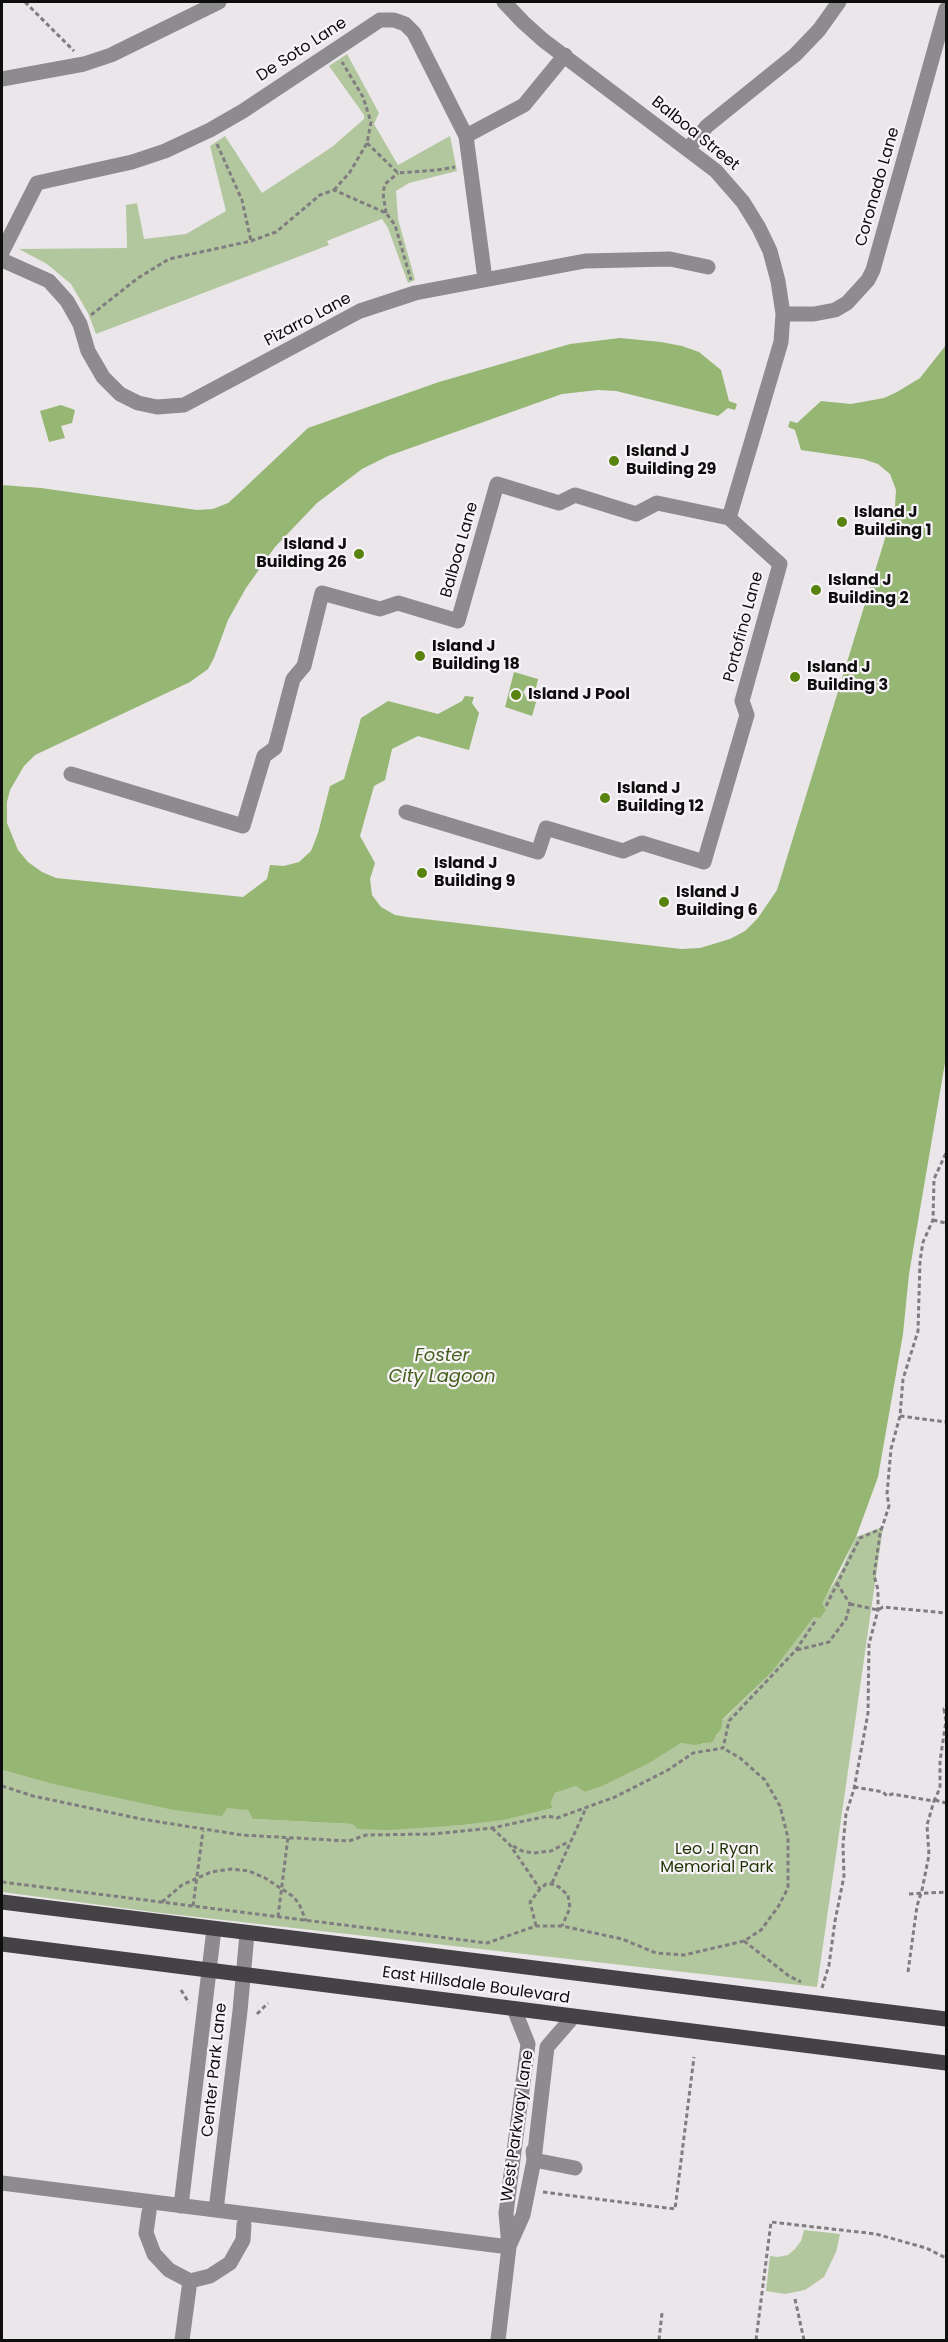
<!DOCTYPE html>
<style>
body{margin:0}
#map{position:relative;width:948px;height:2342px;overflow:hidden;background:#ebe6ea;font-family:Poppins,sans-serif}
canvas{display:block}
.frame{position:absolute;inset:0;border:3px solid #0f0e0f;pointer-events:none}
</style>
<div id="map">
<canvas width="948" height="2342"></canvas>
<div class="frame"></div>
</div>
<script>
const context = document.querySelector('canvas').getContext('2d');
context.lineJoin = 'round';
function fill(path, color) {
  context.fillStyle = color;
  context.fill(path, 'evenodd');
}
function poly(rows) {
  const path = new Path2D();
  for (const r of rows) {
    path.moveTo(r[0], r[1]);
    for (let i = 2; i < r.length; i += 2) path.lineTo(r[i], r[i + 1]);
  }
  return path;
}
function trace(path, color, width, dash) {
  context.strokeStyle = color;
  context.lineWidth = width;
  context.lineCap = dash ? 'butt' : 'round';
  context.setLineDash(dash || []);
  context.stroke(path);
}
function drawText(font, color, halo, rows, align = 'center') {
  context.font = font + ' Poppins,sans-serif';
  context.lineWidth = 4.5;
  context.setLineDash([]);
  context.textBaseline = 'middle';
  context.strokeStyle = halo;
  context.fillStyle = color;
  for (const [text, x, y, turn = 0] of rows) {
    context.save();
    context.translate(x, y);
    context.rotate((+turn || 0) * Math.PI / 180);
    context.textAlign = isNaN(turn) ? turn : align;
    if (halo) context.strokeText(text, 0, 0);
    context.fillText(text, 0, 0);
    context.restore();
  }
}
fill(poly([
 [347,54,379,113,374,124,398,165,450,136,457,171,409,183,396,191,398,219,415,280,408,283,388,228,382,219,327,241,329,245,96,334,88,313,71,284,47,264,19,249,127,248,126,205,137,203,144,239,186,234,226,211,210,146,225,136,262,193,332,147,364,119,364,115,329,66],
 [883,1527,817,1987,161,1913,2,1892,2,1770,49,1783,249,1810,253,1819,352,1824,359,1829,463,1825,505,1820,553,1808,551,1803,555,1793,576,1786,584,1792,626,1774,681,1743,704,1744,717,1736,723,1720,772,1672,814,1617,842,1569,856,1537],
 [804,2230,840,2234,836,2252,824,2277,805,2290,785,2294,766,2291,770,2256,778,2257,788,2255,795,2249,801,2241]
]), '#b2c79e');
fill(poly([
 [620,338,661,342,682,346,699,352,721,370,729,401,737,404,735,410,728,408,718,416,616,391,598,390,562,394,388,456,362,469,317,503,275,547,246,588,228,620,214,658,208,669,190,682,35,755,24,766,10,790,7,802,7,823,18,850,28,862,42,872,56,878,243,897,267,879,270,865,284,866,299,862,311,851,318,833,330,786,344,779,361,718,388,701,438,714,462,701,465,696,474,697,472,703,479,713,469,750,418,736,392,749,385,780,374,786,360,836,375,863,370,879,372,895,381,907,395,915,407,917,681,949,700,948,730,939,745,931,758,918,777,890,895,506,896,490,890,474,878,464,863,459,801,450,795,430,788,427,790,421,797,423,821,401,851,404,884,398,897,392,920,378,946,345,946,1057,909,1274,903,1334,878,1477,856,1537,822,1604,826,1610,820,1618,814,1617,772,1672,723,1719,721,1729,712,1742,695,1745,681,1743,649,1763,602,1786,584,1792,576,1786,555,1793,551,1803,553,1808,505,1820,463,1825,389,1830,358,1829,352,1824,253,1819,248,1810,227,1808,222,1816,174,1810,49,1783,2,1770,2,485,41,488,197,510,213,509,228,503,237,495,308,428,439,382,570,344],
 [61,405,75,410,72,423,61,426,65,438,49,442,40,411],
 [514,672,538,679,536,688,527,686,523,692,528,700,536,702,532,716,505,707]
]), '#96b674');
trace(poly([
 [25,2,74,51],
 [367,143,398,173,437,170,455,167],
 [217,144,242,200,251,241],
 [334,190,350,172,367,143,371,122,363,97,342,62],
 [386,213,383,193,385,184,398,173],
 [91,315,138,278,169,259,251,241,276,232,320,195,334,190,386,213,395,225,411,280],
 [933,1220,946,1223],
 [900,1416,946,1422],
 [850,1604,878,1610,883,1607,946,1613],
 [826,1606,860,1538,881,1529],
 [797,1650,829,1642,846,1619,850,1604,838,1585],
 [2,1786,33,1796,141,1819,242,1835,349,1841,366,1835,432,1834,492,1828,548,1816,557,1818,615,1797,668,1770,693,1753,723,1748,729,1721,796,1650,816,1620],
 [854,1787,883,1792,887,1796,892,1794,934,1801,940,1788,940,1761,946,1721,944,1709,946,1709],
 [935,1800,946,1803],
 [492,1828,510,1845,540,1889],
 [513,1846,522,1851,533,1853,551,1851,568,1842],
 [2,1882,487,1943,536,1926,562,1926,622,1939,656,1953,684,1955,744,1941,761,1930,778,1907,788,1888,788,1838,780,1806,765,1780,740,1758,723,1748],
 [552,1883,586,1808],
 [909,1894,946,1892],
 [162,1902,182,1885,211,1872,231,1869,249,1871,265,1878,294,1897,300,1906,306,1921],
 [193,1906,203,1831],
 [278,1917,288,1837],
 [536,1926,530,1902,540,1889,546,1884,552,1884,559,1887,568,1895,570,1908,562,1926],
 [744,1941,789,1976,801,1982],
 [908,1972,917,1906,922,1890,929,1855,927,1825,934,1801],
 [822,1988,829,1965,835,1921,844,1876,843,1845,846,1814,854,1789,868,1713,869,1644,878,1610,878,1590,874,1575,880,1534,889,1506,887,1494,891,1449,900,1416,903,1379,918,1331,920,1261,923,1242,933,1220,934,1179,946,1153],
 [181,1990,189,2003],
 [257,2014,268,2003],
 [543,2192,675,2209,694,2057],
 [795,2299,804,2340],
 [659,2340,662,2313],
 [756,2340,771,2222,876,2234,926,2248,946,2258]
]), '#807d80', 3, [4.5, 3]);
trace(poly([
 [504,2,523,22,543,40,716,171,743,202,759,228,770,251,778,281,783,314,781,342,729,518],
 [2,79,84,64,111,55,219,2],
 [466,136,524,105,565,55],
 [688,149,707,126,795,55,819,30,839,2],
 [2,252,37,183,132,162,165,151,210,130,243,111,380,20,394,20,405,24,414,33,466,136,485,279],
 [2,260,49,281,67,301,80,324,88,351,103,377,120,394,138,403,157,407,184,405,360,311,415,293,585,261,670,259,708,267],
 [783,314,814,314,835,310,847,303,868,280,873,270,946,9],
 [71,774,243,826,264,756,275,748,293,679,304,666,322,593,380,609,398,603,458,621,497,484,559,503,575,495,636,514,657,503,729,518],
 [406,812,538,852,546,828,623,851,642,843,704,862,747,715,742,701,780,564,729,518],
 [533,2151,534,2160,575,2168],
 [2,2183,509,2247],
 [181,2206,214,1929],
 [216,2210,240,2011,247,1934],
 [149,2212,146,2233,154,2254,169,2270,190,2281,210,2276,230,2263,243,2240,244,2225],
 [510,2244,523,2215,534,2160,547,2047,573,2017],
 [182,2340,190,2281],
 [498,2340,509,2247,506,2213,528,2044,514,2009]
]), '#8d8b8d', 15);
trace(poly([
 [2,1902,946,2019],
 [2,1944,946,2063]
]), '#454245', 15);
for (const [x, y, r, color] of [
 [614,461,6,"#57830e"],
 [842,522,6,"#57830e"],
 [359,554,6,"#57830e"],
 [816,590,6,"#57830e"],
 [420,656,6,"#57830e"],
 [795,677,6,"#57830e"],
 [516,695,6,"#57830e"],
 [605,798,6,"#57830e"],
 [422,873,6,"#57830e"],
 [664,902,6,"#57830e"]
]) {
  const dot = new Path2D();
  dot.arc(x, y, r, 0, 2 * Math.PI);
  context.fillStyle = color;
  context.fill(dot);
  trace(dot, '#f8f3f8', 2);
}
drawText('16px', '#0f0e0f', '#f8f3f8', [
 ["De Soto Lane",302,50,-33],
 ["Balboa Street",695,134,39],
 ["Coronado Lane",878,187,-74],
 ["Pizarro Lane",308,320,-28],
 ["Balboa Lane",460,550,-74],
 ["Portofino Lane",744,627,-75],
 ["East Hillsdale Boulevard",476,1986,8],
 ["Center Park Lane",215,2070,-84],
 ["West Parkway Lane",518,2126,-82]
]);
drawText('bold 16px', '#0f0e0f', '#f8f3f8', [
 ["Island J",626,452],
 ["Building 29",626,470],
 ["Island J",854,513],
 ["Building 1",854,531],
 ["Island J",347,545,"right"],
 ["Building 26",347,563,"right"],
 ["Island J",828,581],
 ["Building 2",828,599],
 ["Island J",432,647],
 ["Building 18",432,665],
 ["Island J",807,668],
 ["Building 3",807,686],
 ["Island J Pool",528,695],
 ["Island J",617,789],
 ["Building 12",617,807],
 ["Island J",434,864],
 ["Building 9",434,882],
 ["Island J",676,893],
 ["Building 6",676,911]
], 'left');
drawText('16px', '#1f3301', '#f8f3f8', [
 ["Leo J Ryan",717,1850],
 ["Memorial Park",717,1868]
]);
drawText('italic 18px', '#43601c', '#f8f3f8', [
 ["Foster",442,1356],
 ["City Lagoon",442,1377]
]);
</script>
